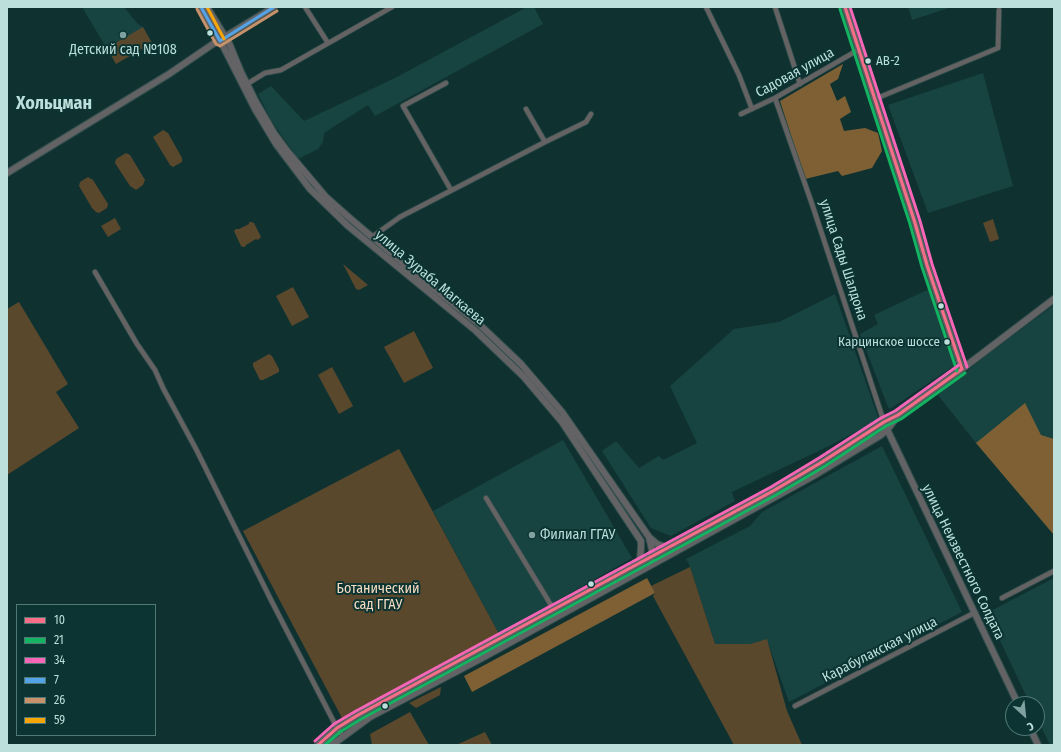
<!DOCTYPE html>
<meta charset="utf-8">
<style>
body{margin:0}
#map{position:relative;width:1061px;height:752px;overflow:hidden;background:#0f3231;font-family:"Fira Sans Condensed",sans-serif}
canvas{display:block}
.frame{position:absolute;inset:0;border:8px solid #bcdfdc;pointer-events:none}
.legend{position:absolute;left:16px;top:604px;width:140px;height:132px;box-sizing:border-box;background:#0b3432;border:1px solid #527876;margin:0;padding:5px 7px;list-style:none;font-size:12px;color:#bcdfdc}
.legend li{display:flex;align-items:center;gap:8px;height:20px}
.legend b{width:20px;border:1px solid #527876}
.north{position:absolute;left:1005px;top:696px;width:40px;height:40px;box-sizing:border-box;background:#0b3432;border:1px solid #527876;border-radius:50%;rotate:153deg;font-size:11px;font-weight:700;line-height:16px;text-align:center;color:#bcdfdc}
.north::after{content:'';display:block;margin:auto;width:14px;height:18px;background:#7fa2a0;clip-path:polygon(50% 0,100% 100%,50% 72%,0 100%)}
</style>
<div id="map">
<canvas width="1061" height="752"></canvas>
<div class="frame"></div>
<ul class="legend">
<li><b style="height:5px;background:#fb6d88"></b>10</li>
<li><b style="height:5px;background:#13b361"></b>21</li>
<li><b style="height:5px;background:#fa66b7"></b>34</li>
<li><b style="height:5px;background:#53a3e8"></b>7</li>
<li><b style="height:5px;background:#c7916a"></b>26</li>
<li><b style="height:5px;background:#f7a600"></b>59</li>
</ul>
<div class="north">С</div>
</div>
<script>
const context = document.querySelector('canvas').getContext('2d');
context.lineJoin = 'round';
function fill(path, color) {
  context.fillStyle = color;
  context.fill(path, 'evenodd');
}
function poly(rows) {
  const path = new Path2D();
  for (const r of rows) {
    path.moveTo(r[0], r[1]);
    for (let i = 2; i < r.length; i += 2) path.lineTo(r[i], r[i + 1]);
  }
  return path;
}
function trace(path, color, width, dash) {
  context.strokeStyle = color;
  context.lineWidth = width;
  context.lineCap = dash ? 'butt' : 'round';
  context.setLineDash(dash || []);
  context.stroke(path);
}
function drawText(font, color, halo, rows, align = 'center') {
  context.font = font + ' "Fira Sans Condensed",sans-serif';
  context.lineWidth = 4;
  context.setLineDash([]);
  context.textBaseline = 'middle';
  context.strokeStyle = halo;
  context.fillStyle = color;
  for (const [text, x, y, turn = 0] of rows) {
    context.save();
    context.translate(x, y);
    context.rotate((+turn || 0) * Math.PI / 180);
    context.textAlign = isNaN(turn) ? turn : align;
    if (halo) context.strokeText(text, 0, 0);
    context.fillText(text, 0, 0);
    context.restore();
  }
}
fill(poly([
 [82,7,124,7,138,24,143,27,152,43,116,64],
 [527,7,534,7,543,24,375,116,368,105,324,133,323,142,318,149,298,159,271,120,258,94,271,86,304,121,395,78],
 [908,7,952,7,912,20],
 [983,73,1013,186,928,213,888,105],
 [929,289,957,364,890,409,888,407,860,334,878,324,874,315],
 [835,294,879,420,829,446,732,492,735,501,671,536,651,528,602,451,616,441,639,468,659,456,663,460,697,443,670,386,734,329,779,322],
 [1054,305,1054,535,976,443,938,395,987,355],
 [563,440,632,558,499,634,433,511],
 [882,446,962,612,789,702,767,640,750,644,715,644,689,564,686,559,750,526,762,512],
 [1054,578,1054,745,1050,745,1037,718,1037,704,1030,704,987,613]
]), '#174341');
fill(poly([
 [143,27,152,43,116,64,107,48],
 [163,130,168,133,182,158,182,162,173,167,170,165,153,137],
 [126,153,130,155,145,180,143,185,136,190,130,186,115,163,116,159],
 [88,177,93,180,108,204,107,208,99,213,96,212,92,208,79,186,80,182],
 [115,218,121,229,108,237,101,226],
 [993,219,999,239,990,242,983,223],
 [249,222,251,222,254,223,261,237,258,240,256,239,246,245,245,247,243,247,241,246,234,231,236,229,239,229,249,224],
 [343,264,368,285,359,290,356,289],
 [293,287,309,317,292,326,276,296],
 [19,302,68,384,56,392,79,428,7,475,7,309],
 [414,331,433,368,404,383,384,347],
 [269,354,272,356,279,369,279,372,263,380,260,380,253,366,253,363],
 [332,367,353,406,339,414,318,375],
 [399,449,499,634,342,718,243,531],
 [690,567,715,644,750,644,767,639,787,711,802,745,734,745,653,596,655,593,651,586],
 [441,687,440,695,416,708,409,703],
 [410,712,429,745,372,745,370,734],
 [485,732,492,745,456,745]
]), '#5a482d');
fill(poly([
 [843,64,838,79,830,84,837,101,845,96,851,112,840,119,844,131,865,128,878,133,882,151,872,168,842,176,838,171,805,179,780,101],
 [1025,403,1041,435,1054,439,1054,535,976,443],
 [647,578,655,593,472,692,464,676]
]), '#7f6034');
const street = poly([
 [305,7,328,43],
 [706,7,739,75,752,109],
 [775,7,800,84],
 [446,83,403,106,451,190],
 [247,84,265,73,281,70,392,7],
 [775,98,812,204,884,422],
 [875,99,998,48,999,10],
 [741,114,775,98,858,50],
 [545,142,584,123,586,122,591,114],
 [372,237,400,217,545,142,526,109],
 [95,272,137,344,155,370,163,388,196,449,272,602,337,728,343,736],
 [486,498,554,610],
 [1002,598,1054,571],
 [795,706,974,613]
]);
const secondary = poly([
 [201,7,223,46,255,109,276,144,310,189,348,226,476,331,523,376,562,422,639,538,641,541,641,548,640,560,637,564],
 [207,7,229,43,241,72,256,102,274,133,288,152,315,184,326,197,352,220,418,276,481,326,521,364,562,412,649,537,657,544,668,548],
 [845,7,915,223,927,265,962,369],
 [7,173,169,74,213,44,274,7],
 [886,427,1018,704],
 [649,537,652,550,651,559],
 [1030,728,1038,745],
 [318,745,337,728,358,715,773,491,822,462,884,422,898,415,962,369,1054,299],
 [332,745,370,717,482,658,815,475,881,435,887,430,897,417]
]);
trace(street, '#314f4d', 6);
trace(secondary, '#314f4d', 8);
trace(street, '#656263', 4.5);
trace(secondary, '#636365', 6);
trace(poly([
 [845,7,915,223,927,265,962,369],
 [318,745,337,728,358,715,773,491,822,462,884,422,898,415,962,369]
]), '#fb6d88', 3);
trace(poly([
 [840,9,910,224,922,267,957,371],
 [325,745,340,732,361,719,776,495,825,466,886,426,901,419,965,373]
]), '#13b361', 3);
trace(poly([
 [850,7,920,221,932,264,967,367],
 [315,741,334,724,356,711,771,487,819,458,881,418,895,411,959,365]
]), '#fa66b7', 3);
trace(poly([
 [201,7,220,41,274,7]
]), '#53a3e8', 3);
trace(poly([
 [197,9,216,44,220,46,277,11]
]), '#c7916a', 3);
trace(poly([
 [207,7,224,39]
]), '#f7a600', 3);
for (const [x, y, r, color] of [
 [210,33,3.5,"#bcdfdc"],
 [123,35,4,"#7fa2a0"],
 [868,61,3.5,"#bcdfdc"],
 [941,306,3.5,"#bcdfdc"],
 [947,342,3.5,"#bcdfdc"],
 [532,535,4,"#7fa2a0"],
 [591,584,3.5,"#bcdfdc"],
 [385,706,3.5,"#bcdfdc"]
]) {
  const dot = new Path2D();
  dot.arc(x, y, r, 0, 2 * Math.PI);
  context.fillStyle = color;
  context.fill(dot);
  trace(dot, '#0b3432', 1.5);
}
drawText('13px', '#bcdfdc', '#0b3432', [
 ["АВ-2",876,61],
 ["Карцинское шоссе",940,342,"right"]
], 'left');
drawText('14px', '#bcdfdc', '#0b3432', [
 ["Детский сад №108",123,50],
 ["Филиал ГГАУ",540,535,"left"]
]);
drawText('14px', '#bcdfdc', '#0b3432', [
 ["Садовая улица",795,73,-29],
 ["улица Сады Шалдона",843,260,72],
 ["улица Зураба Магкаева",430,278,40],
 ["улица Неизвестного Солдата",963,562,64],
 ["Карабулакская улица",880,650,-27]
]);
drawText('14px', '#f6ddc1', '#0b3432', [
 ["Ботанический",378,589],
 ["сад ГГАУ",378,605]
]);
drawText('bold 18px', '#bcdfdc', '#0b3432', [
 ["Хольцман",54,104]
]);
</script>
